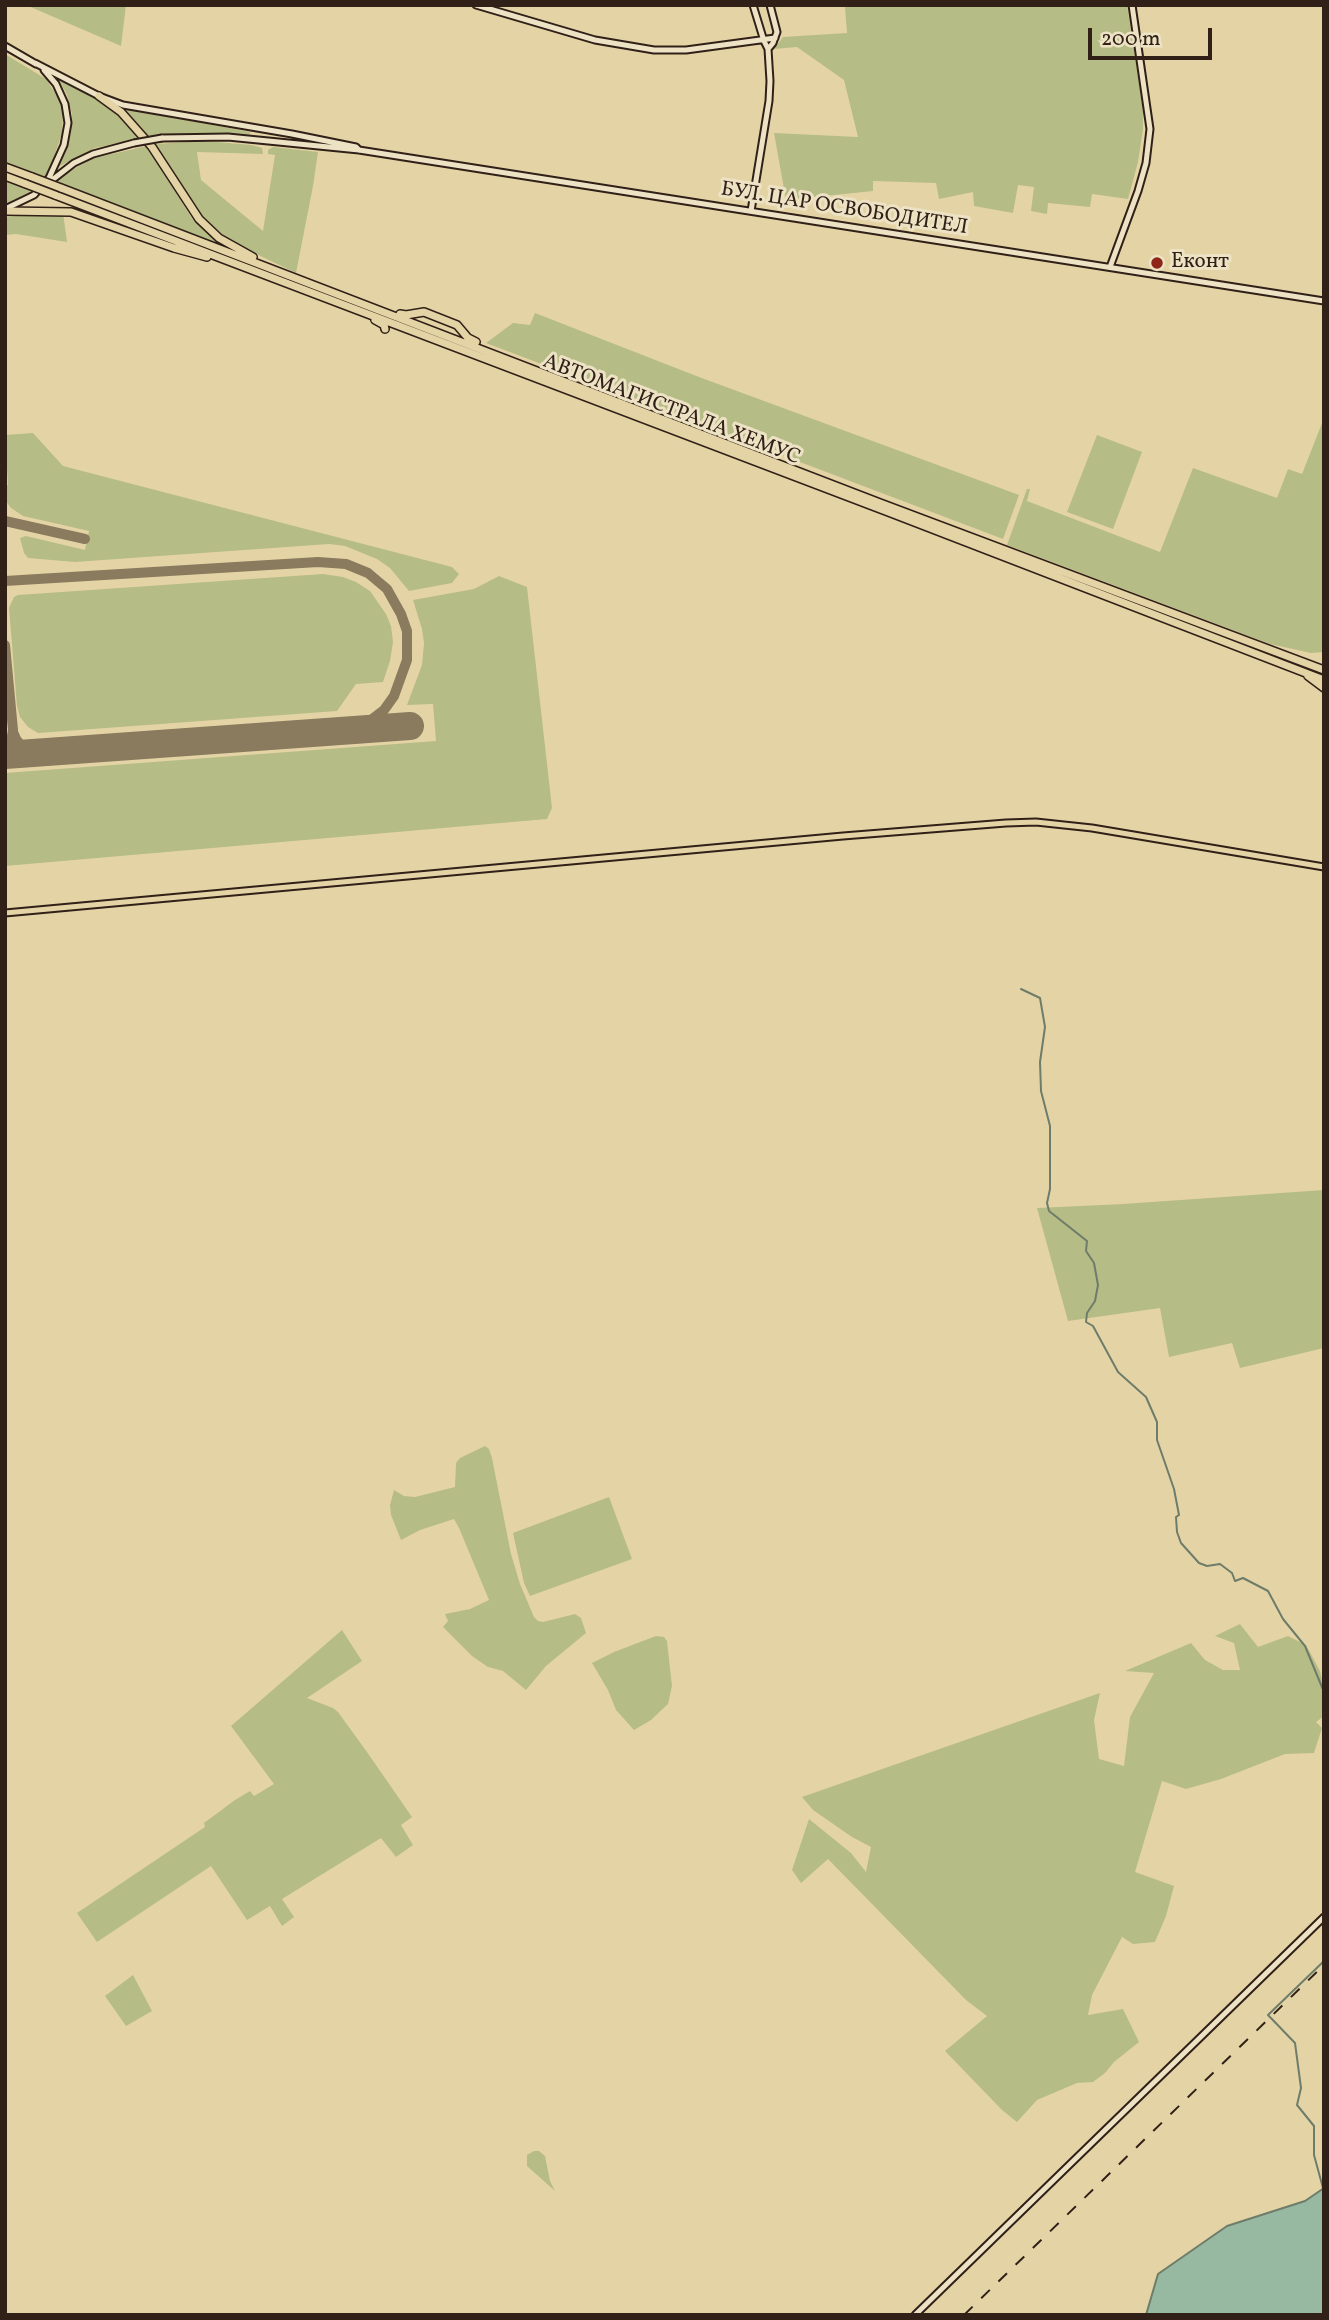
<!DOCTYPE html>
<meta charset="utf-8">
<style>
body{margin:0}
#map{position:relative;width:1329px;height:2320px;overflow:hidden;background:#e4d4a5;font-family:Vollkorn,serif}
canvas{display:block}
.frame{position:absolute;inset:0;border:7px solid #312018;pointer-events:none}
.scale{position:absolute;left:1088px;top:28px;width:124px;height:32px;box-sizing:border-box;border:4px solid #312018;border-top:0;padding-left:9px;font-size:21px;line-height:24px;white-space:nowrap;color:#312018;-webkit-text-stroke:5px #ede3c4;paint-order:stroke}
</style>
<div id="map">
<canvas width="1329" height="2320"></canvas>
<div class="frame"></div>
<div class="scale">200 m</div>
</div>
<script>
const context = document.querySelector('canvas').getContext('2d');
context.lineJoin = 'round';
function fill(path, color) {
  context.fillStyle = color;
  context.fill(path, 'evenodd');
}
function poly(rows) {
  const path = new Path2D();
  for (const r of rows) {
    path.moveTo(r[0], r[1]);
    for (let i = 2; i < r.length; i += 2) path.lineTo(r[i], r[i + 1]);
  }
  return path;
}
function trace(path, color, width, dash) {
  context.strokeStyle = color;
  context.lineWidth = width;
  context.lineCap = dash ? 'butt' : 'round';
  context.setLineDash(dash || []);
  context.stroke(path);
}
function drawText(font, color, halo, rows, align = 'center') {
  context.font = font + ' Vollkorn,serif';
  context.lineWidth = 6;
  context.setLineDash([]);
  context.textBaseline = 'middle';
  context.strokeStyle = halo;
  context.fillStyle = color;
  for (const [text, x, y, turn = 0] of rows) {
    context.save();
    context.translate(x, y);
    context.rotate((+turn || 0) * Math.PI / 180);
    context.textAlign = isNaN(turn) ? turn : align;
    if (halo) context.strokeText(text, 0, 0);
    context.fillText(text, 0, 0);
    context.restore();
  }
}
fill(poly([
 [26,5,126,5,121,46],
 [876,5,1127,5,1143,110,1143,129,1138,162,1128,199,1092,194,1090,207,1048,203,1047,214,1031,211,1034,187,1018,185,1013,213,974,206,973,192,939,199,936,183,873,181,873,191,786,200,774,133,858,137,844,80,797,47,774,49,783,37,847,33,845,7],
 [5,54,46,79,59,99,63,111,62,133,51,166,45,177,5,163],
 [57,76,100,99,117,112,141,138,95,148,58,167,66,151,71,131,72,114,67,95],
 [116,106,250,132,250,135,201,133,150,137],
 [204,141,252,145,262,148,263,154,197,152,201,180,263,231,275,155,268,154,268,150,273,147,318,152,313,186,296,273,223,238,194,209,155,144],
 [147,146,191,217,221,245,56,182,70,171,94,158],
 [5,181,31,191,5,205],
 [41,213,63,213,67,242,16,234,5,235,5,217],
 [535,313,699,377,1019,495,1003,539,486,343,513,323,530,325],
 [1324,418,1324,652,1311,653,1270,644,1007,545,1027,489,1030,489,1027,501,1160,552,1193,468,1277,498,1288,469,1302,474],
 [33,433,63,466,452,567,459,574,452,583,409,591,390,568,377,559,345,546,329,544,75,562,28,558,24,553,20,538,26,536,85,550,89,531,23,516,11,508,5,500,5,485,8,485,5,435],
 [1097,435,1142,452,1113,529,1067,512],
 [323,574,343,577,356,582,370,591,386,614,391,626,393,642,390,661,383,682,356,684,337,711,38,733,28,727,20,717,17,706,9,608,14,597,18,595],
 [499,576,527,587,552,808,547,819,5,866,5,773,436,741,433,704,407,705,422,665,424,643,422,629,413,600,474,589],
 [1324,1190,1324,1348,1240,1368,1232,1343,1169,1357,1160,1308,1068,1321,1037,1208,1123,1204],
 [485,1446,489,1449,492,1458,511,1554,520,1584,534,1617,538,1621,543,1622,575,1614,581,1618,586,1633,546,1666,526,1690,503,1671,488,1667,472,1656,443,1627,448,1621,445,1614,470,1609,489,1600,459,1528,454,1519,420,1530,401,1540,391,1515,390,1505,394,1490,404,1496,415,1497,455,1487,456,1463,460,1458],
 [609,1497,632,1559,530,1596,524,1583,513,1533],
 [1240,1624,1258,1647,1288,1636,1306,1645,1320,1671,1324,1688,1324,1716,1316,1722,1322,1728,1314,1753,1285,1754,1221,1779,1186,1789,1162,1781,1135,1872,1174,1886,1166,1916,1155,1942,1133,1944,1122,1937,1092,1995,1088,2015,1123,2009,1139,2042,1114,2062,1105,2073,1093,2082,1077,2083,1037,2100,1017,2122,1002,2110,945,2051,987,2016,966,2000,828,1859,801,1883,792,1870,809,1819,851,1853,866,1872,871,1847,852,1837,813,1810,802,1797,1100,1693,1094,1720,1099,1759,1124,1766,1130,1717,1154,1673,1125,1671,1191,1643,1205,1660,1223,1670,1240,1670,1234,1643,1215,1636],
 [342,1630,362,1661,307,1698,333,1708,338,1712,367,1752,412,1817,401,1825,413,1845,396,1857,381,1838,282,1899,294,1917,282,1926,270,1906,247,1920,211,1866,97,1942,77,1913,205,1827,204,1823,235,1800,250,1791,254,1796,274,1784,231,1726],
 [656,1636,664,1637,667,1641,672,1686,668,1704,651,1720,634,1730,616,1710,608,1690,592,1663,614,1652],
 [133,1975,152,2011,126,2026,105,1996],
 [534,2151,539,2151,545,2156,550,2181,555,2191,527,2166,527,2155]
]), '#b6bc85');
const water = poly([
 [1324,2188,1324,2315,1146,2315,1158,2274,1227,2226,1305,2201,1324,2188]
]);
fill(water, '#97b9a1');
trace(water, '#6e7c6a', 2);
trace(poly([
 [1021,989,1040,998,1045,1027,1040,1062,1041,1091,1050,1126,1050,1189,1047,1203,1049,1211,1087,1241,1086,1251,1094,1263,1098,1285,1095,1301,1087,1313,1086,1322,1093,1326,1118,1372,1146,1397,1157,1422,1157,1440,1174,1489,1179,1515,1176,1517,1177,1532,1181,1543,1199,1563,1207,1566,1220,1564,1232,1573,1235,1581,1243,1578,1268,1591,1283,1619,1305,1646,1324,1692],
 [1323,2188,1314,2155,1314,2126,1297,2105,1301,2088,1295,2043,1268,2015,1324,1961]
]), '#6e7c6a', 2);
trace(poly([
 [5,521,85,539],
 [5,581,318,562,346,564,368,573,387,589,401,614,407,631,407,660,394,696,384,710,371,720,353,727,324,732],
 [5,645,13,730,11,742,5,750],
 [13,732,16,739,24,749,40,752]
]), '#8a7a5e', 10);
trace(poly([
 [5,755,410,726]
]), '#8a7a5e', 28);
const secondary = poly([
 [476,5,595,40,654,50,686,50,775,38],
 [5,46,36,64],
 [768,49,773,43,777,32,770,5],
 [35,63,99,96,123,105,292,134,356,147,359,150],
 [162,138,228,137,359,150,1324,301],
 [47,184,74,163,93,154,134,143],
 [5,209,34,195,49,178,64,145,68,123,65,104,56,84,44,70],
 [751,211,769,101,770,81,768,49,764,41,753,5],
 [1110,267,1138,191,1146,163,1150,129,1132,5],
 [915,2315,1324,1917]
]);
const primary = poly([
 [5,913,843,836,1006,823,1036,822,1092,828,1324,867]
]);
const highway = poly([
 [99,96,121,112,152,147,199,219,219,238,253,257],
 [5,167,32,177],
 [5,176,26,184],
 [61,188,880,503,1324,670],
 [55,195,891,513,1324,680],
 [5,211,71,212,174,248,207,257],
 [400,314,406,315,424,312,457,325,468,338,476,342],
 [375,320,384,325,385,329],
 [1308,676,1324,688]
]);
trace(secondary, '#312018', 9);
trace(primary, '#312018', 9);
trace(highway, '#312018', 10);
trace(secondary, '#ede3c4', 5);
trace(primary, '#e4d4a5', 5);
trace(highway, '#e4d4a5', 7);
trace(poly([
 [964,2315,1324,1965]
]), '#312018', 2, [12, 12]);
const secondaryBridge = poly([
 [134,143,162,138]
]);
const highwayBridge = poly([
 [32,177,61,188],
 [26,184,55,195]
]);
trace(secondaryBridge, '#312018', 9, []);
trace(highwayBridge, '#312018', 10, []);
trace(secondaryBridge, '#ede3c4', 5);
trace(highwayBridge, '#e4d4a5', 7);
for (const [x, y, r, color] of [
 [1157,263,7,"#8f2418"]
]) {
  const dot = new Path2D();
  dot.arc(x, y, r, 0, 2 * Math.PI);
  context.fillStyle = color;
  context.fill(dot);
  trace(dot, '#ede3c4', 2.5);
}
drawText('21px', '#312018', '#ede3c4', [
 ["БУЛ. ЦАР ОСВОБОДИТЕЛ",844,210,9],
 ["АВТОМАГИСТРАЛА ХЕМУС",671,411,21]
]);
drawText('21px', '#312018', '#ede3c4', [
 ["Еконт",1171,263]
], 'left');
</script>
